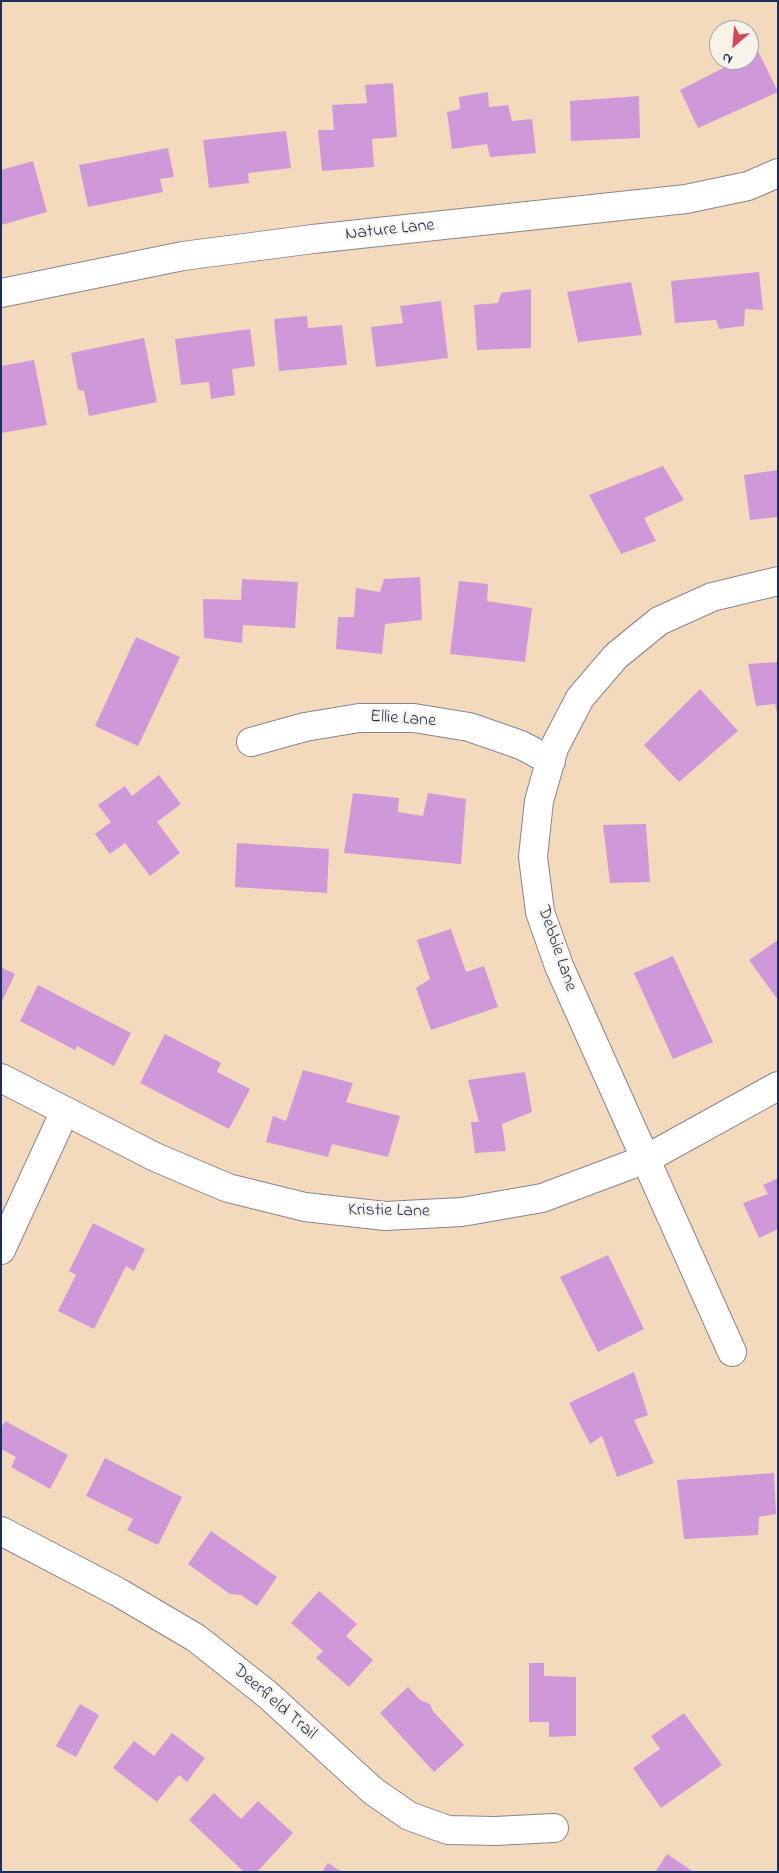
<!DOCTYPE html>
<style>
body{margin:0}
#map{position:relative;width:779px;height:1873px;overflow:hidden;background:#f4dabd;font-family:"Indie Flower",sans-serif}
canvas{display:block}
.frame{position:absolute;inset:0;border:2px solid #1b2f5e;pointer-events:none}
.north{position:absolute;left:709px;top:20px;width:50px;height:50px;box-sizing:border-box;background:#f7f3e8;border:1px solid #9fa5b1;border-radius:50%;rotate:207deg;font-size:14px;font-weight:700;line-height:20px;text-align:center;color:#1b2f5e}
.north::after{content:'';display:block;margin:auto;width:18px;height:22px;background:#d1495b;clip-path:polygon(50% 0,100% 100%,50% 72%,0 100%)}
</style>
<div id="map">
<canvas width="779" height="1873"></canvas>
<div class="frame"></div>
<div class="north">N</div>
</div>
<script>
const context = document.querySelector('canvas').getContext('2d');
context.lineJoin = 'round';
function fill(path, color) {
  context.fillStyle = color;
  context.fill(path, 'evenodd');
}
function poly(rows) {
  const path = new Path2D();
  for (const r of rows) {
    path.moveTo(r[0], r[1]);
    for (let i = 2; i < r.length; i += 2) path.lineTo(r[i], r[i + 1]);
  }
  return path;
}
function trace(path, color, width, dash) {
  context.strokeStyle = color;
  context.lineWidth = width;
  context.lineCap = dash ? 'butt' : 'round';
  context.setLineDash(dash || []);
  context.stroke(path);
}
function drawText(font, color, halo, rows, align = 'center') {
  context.font = font + ' "Indie Flower",sans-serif';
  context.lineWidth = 4.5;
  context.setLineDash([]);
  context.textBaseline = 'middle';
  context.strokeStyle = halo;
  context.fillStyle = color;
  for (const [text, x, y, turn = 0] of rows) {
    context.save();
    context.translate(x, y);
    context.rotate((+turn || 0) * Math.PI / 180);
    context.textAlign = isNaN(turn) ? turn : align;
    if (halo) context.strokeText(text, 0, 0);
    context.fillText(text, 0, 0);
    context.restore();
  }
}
fill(poly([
 [758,51,778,92,698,128,680,90,739,60,749,60,749,55],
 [393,83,397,137,372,139,374,167,322,171,318,130,334,130,332,105,367,103,365,85],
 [488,92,489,107,508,105,512,121,532,119,536,153,490,157,487,144,452,149,447,112,460,109,459,97],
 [639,96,640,138,571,141,570,101],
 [286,131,291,168,248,173,249,183,209,188,203,140],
 [168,148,174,177,160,179,163,192,88,207,79,165],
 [33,161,47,212,1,225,1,170],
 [759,272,763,310,745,309,744,326,719,329,716,320,675,323,671,281],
 [631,282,642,335,578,342,567,292],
 [531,289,531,348,477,350,474,305,498,303,501,293],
 [441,301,448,358,376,367,371,327,403,323,400,306],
 [307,316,308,328,342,325,347,365,279,371,274,319],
 [250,329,255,366,232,369,235,395,211,399,209,382,181,385,175,339],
 [144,338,157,402,89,416,84,391,78,390,71,353],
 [34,360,47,425,1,433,1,366],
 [663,466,684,500,644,518,656,541,621,554,589,495],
 [778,470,778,517,750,520,744,475],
 [420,577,422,620,385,624,382,654,336,649,338,617,354,617,356,588,380,592,384,579],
 [242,579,298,582,295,628,243,625,242,643,204,638,203,599,241,600],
 [459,581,488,584,487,601,532,608,525,662,450,654],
 [136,637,180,657,138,746,95,726],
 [778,662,778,713,777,713,775,704,756,706,748,664],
 [700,689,738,731,679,782,644,745],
 [159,775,181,804,157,822,180,853,150,876,125,843,110,854,95,834,111,822,98,805,125,786,132,796],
 [353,793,399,798,398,812,423,816,428,793,466,799,461,864,344,853],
 [646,824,650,882,610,883,603,825],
 [237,843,329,849,327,893,235,887],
 [451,929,466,972,484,966,498,1007,431,1030,416,988,430,979,417,940],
 [778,940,778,1000,749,960],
 [673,956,713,1042,673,1059,634,973],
 [1,967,15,974,1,1003],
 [38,985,131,1033,114,1066,77,1046,75,1050,20,1021],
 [165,1034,221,1063,217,1072,250,1089,229,1129,140,1083],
 [303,1070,353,1083,346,1102,400,1116,388,1157,332,1144,328,1157,266,1142,273,1116,286,1121],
 [525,1072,532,1112,502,1124,506,1151,475,1153,471,1122,479,1122,468,1080],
 [778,1178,778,1229,759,1238,743,1203,768,1194,763,1185],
 [93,1223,145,1249,134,1271,126,1266,94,1329,58,1311,76,1275,69,1271],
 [608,1255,644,1329,598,1352,560,1277],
 [634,1372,648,1415,634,1420,654,1463,617,1477,602,1436,590,1444,569,1403],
 [5,1421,68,1455,50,1489,11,1467,16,1457,1,1449,1,1428],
 [105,1458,182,1497,158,1545,127,1530,133,1519,86,1496],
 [774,1473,776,1514,759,1517,758,1535,684,1539,677,1480],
 [211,1531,277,1577,257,1606,241,1595,230,1594,188,1564],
 [319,1591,357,1624,346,1636,373,1660,349,1687,316,1658,323,1651,291,1623],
 [529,1663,544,1663,544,1676,576,1677,576,1736,549,1737,549,1722,529,1722],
 [408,1687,420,1700,430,1704,433,1711,464,1745,434,1772,380,1713],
 [80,1704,99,1715,76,1757,56,1746],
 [684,1713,722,1765,661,1808,633,1768,660,1749,651,1736],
 [172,1733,205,1758,187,1782,179,1775,157,1802,113,1768,134,1741,154,1756],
 [214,1793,241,1819,258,1801,293,1833,257,1872,244,1872,189,1820],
 [667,1854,694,1872,655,1872],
 [328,1863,342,1872,322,1872]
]), '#cf98d8');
const street = poly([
 [1,293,183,256,313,239,686,199,748,186,778,173],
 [251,742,305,727,359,718,414,718,469,727,521,745,551,761],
 [1,1078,155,1157,228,1188,305,1207,385,1216,462,1212,542,1198,646,1159,778,1086],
 [1,1250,65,1111],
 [732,1352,559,966,540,912,533,857,539,801,554,748,580,698,616,656,659,621,712,597,778,581],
 [1,1531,118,1592,196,1638,268,1695,373,1791,409,1816,448,1830,495,1831,554,1828]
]);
trace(street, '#88848e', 30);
trace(street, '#fff', 28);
drawText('18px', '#1b2f5e', '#f7f3e8', [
 ["Nature Lane",390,231,-6],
 ["Ellie Lane",403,720,4],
 ["Debbie Lane",556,949,71],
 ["Kristie Lane",389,1212,1],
 ["Deerfield Trail",274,1703,41]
]);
</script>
